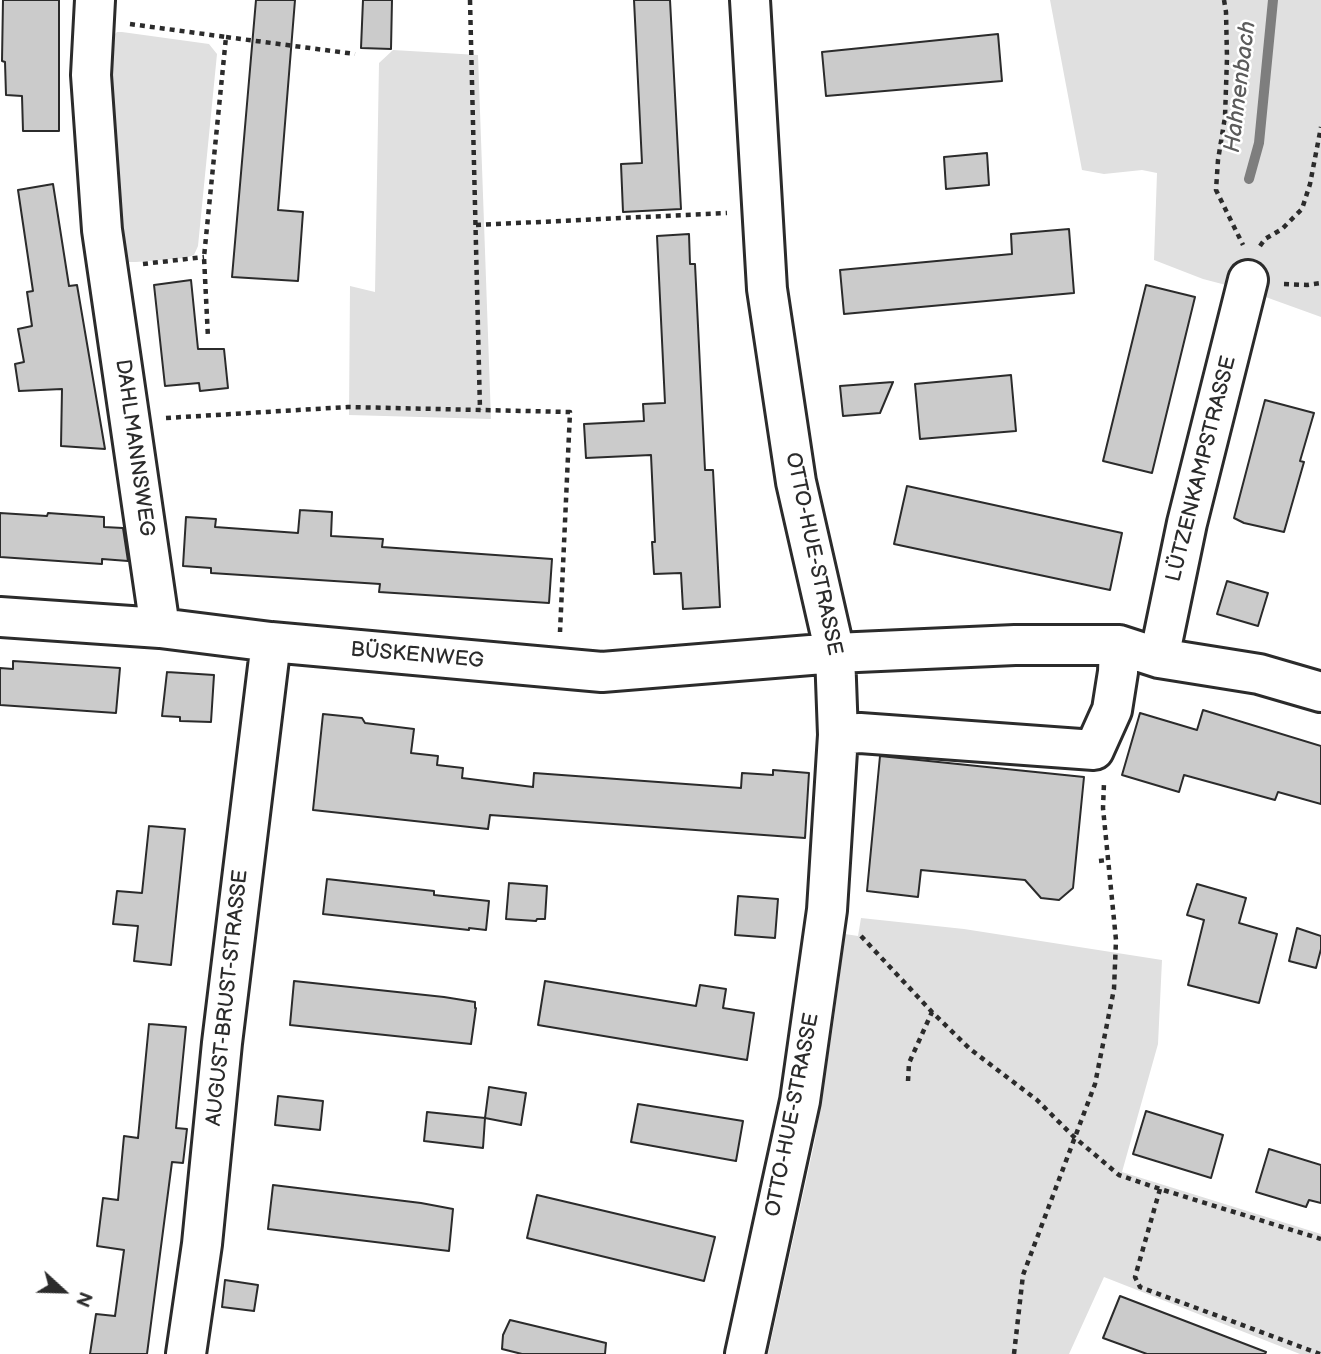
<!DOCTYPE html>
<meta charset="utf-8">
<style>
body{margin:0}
#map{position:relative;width:1321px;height:1354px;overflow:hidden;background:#fff;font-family:"Balsamiq Sans",sans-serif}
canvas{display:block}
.north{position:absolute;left:28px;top:1256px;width:70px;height:70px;-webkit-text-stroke:5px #fff;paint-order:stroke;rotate:112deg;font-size:19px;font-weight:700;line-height:28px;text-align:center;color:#2b2b2b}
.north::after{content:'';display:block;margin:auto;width:24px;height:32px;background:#2b2b2b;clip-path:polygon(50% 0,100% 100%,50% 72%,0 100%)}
</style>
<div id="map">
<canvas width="1321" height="1354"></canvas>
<div class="north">N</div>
</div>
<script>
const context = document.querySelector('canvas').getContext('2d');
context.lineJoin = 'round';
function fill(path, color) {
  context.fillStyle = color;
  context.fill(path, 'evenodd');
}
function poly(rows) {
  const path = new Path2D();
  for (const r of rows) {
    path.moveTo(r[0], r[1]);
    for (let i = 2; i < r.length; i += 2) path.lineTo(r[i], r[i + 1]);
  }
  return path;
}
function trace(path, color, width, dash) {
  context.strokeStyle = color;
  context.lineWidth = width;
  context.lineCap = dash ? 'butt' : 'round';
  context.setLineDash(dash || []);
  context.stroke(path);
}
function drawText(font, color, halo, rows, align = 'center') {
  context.font = font + ' "Balsamiq Sans",sans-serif';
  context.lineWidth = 5;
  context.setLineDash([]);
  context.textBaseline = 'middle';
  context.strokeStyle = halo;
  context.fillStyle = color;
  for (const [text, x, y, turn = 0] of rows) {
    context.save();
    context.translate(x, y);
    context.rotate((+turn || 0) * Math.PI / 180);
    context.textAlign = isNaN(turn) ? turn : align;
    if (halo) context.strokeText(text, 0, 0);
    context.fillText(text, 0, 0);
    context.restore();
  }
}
fill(poly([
 [1050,0,1321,0,1321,317,1249,291,1203,279,1154,260,1157,173,1142,170,1104,174,1082,170],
 [117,32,122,32,209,44,217,54,198,246,194,255,185,258,136,262,124,262,111,103,113,36],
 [393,50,478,55,491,419,349,415,350,286,375,292,379,63],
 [861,918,964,929,1162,960,1158,1044,1122,1172,1321,1234,1321,1354,1300,1354,1104,1277,1069,1354,768,1354,815,1140,833,1026,845,934,858,936]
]), '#e0e0e0');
trace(poly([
 [1249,179,1259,143,1273,0]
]), '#7e7e7e', 10);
const building = poly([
 [3,0,59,0,59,131,23,131,22,96,6,95,5,62,2,61,3,0],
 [256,0,295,0,278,210,303,212,298,281,232,277,256,0],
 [363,0,392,0,391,49,361,48,363,0],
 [634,0,670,0,681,209,623,212,621,164,642,163,634,0],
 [998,34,1002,81,826,96,822,52,998,34],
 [987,153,989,185,946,189,944,157,987,153],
 [53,184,69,286,77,285,105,449,61,446,62,389,19,391,15,364,24,362,18,329,32,326,27,292,33,291,18,190,53,184],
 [1069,229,1074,293,844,314,840,270,1012,254,1011,234,1069,229],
 [689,234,690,264,695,264,705,470,713,470,720,607,683,609,681,573,654,574,652,542,655,542,651,455,586,458,584,424,644,421,643,404,665,403,657,236,689,234],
 [191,280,198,349,224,349,228,388,200,391,199,383,165,386,154,285,191,280],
 [1146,285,1195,297,1152,473,1103,461,1146,285],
 [1011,375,1016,431,920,439,915,384,1011,375],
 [893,382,880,413,843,416,840,386,893,382],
 [1265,400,1314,413,1300,461,1304,462,1284,532,1244,523,1234,518,1265,400],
 [907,486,1122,533,1110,590,894,544,907,486],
 [300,510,332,512,331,536,383,539,382,547,552,559,549,603,379,592,380,584,211,573,211,568,183,566,186,517,216,519,215,527,298,533,300,510],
 [0,513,47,516,48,513,104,517,104,527,123,528,128,561,102,559,102,564,0,557,0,513],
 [1227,581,1268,593,1258,626,1217,614,1227,581],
 [13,661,120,668,116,713,0,705,0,668,13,669,13,661],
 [167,672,214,675,211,722,180,721,180,717,162,716,167,672],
 [1203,710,1321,746,1321,804,1278,792,1275,800,1184,775,1179,792,1122,775,1140,713,1197,730,1203,710],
 [323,714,362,718,365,723,414,729,411,753,438,756,437,765,463,768,462,778,533,787,534,773,741,788,742,773,773,775,773,770,809,773,805,838,490,815,488,829,313,810,323,714],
 [880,756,1084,777,1073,888,1059,900,1041,898,1025,880,921,870,918,897,867,891,880,756],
 [149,826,185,829,171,965,134,961,138,926,113,924,117,891,142,893,149,826],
 [327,879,434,891,434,895,489,901,486,930,469,928,469,930,323,914,327,879],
 [509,883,547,886,545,919,537,919,536,921,506,919,509,883],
 [1197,884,1246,898,1239,923,1277,934,1259,1003,1188,985,1204,920,1187,915,1197,884],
 [738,896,778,899,775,938,735,935,738,896],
 [1297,928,1321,936,1321,949,1316,968,1289,961,1297,928],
 [294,981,444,997,475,1002,475,1008,476,1008,471,1044,290,1025,294,981],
 [545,981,696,1006,700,985,726,989,723,1008,754,1013,747,1060,538,1025,545,981],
 [149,1024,186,1027,176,1128,187,1129,183,1163,172,1162,147,1354,90,1354,96,1314,115,1316,124,1250,97,1246,103,1198,118,1200,124,1136,138,1138,149,1024],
 [489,1087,526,1093,521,1125,485,1118,489,1087],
 [278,1096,323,1101,320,1130,275,1125,278,1096],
 [638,1104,743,1121,736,1161,631,1142,638,1104],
 [1146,1111,1223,1135,1211,1178,1133,1154,1146,1111],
 [427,1112,485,1118,483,1148,424,1141,427,1112],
 [1269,1149,1321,1165,1321,1203,1309,1200,1306,1207,1256,1192,1269,1149],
 [273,1185,421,1203,453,1209,449,1251,268,1229,273,1185],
 [537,1195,715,1237,704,1281,527,1238,537,1195],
 [225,1280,258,1285,254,1311,222,1307,225,1280],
 [1120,1296,1266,1352,1265,1354,1147,1354,1103,1338,1120,1296],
 [510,1320,606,1343,605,1354,522,1354,502,1349,503,1335,510,1320]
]);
fill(building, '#cbcbcb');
trace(building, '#2b2b2b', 2);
const minor = poly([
 [95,0,91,75,102,230,160,628],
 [0,617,160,628,271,642,602,672,835,653,1015,645,1119,645,1159,658,1259,674,1321,692],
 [1159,658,1187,523,1248,280],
 [838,735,860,733,1094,750,1112,710,1118,672,1119,645],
 [186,1354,202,1244,222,1043,271,642],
 [745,1354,800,1101,827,910,838,735,835,653,796,482,767,289,750,0]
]);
trace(minor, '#2b2b2b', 44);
trace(poly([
 [470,0,480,410],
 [1224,0,1226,12,1227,58,1225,117,1218,160,1216,190,1243,245],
 [130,24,226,37,204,257,208,338],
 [226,37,355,54],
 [476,225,727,213],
 [1260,246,1265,239,1282,229,1302,209,1310,184,1321,127],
 [143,264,204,257],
 [1284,284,1307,285,1321,283],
 [166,418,348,407,570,412,560,632],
 [1099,861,1107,860],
 [861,936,932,1012,970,1049,1037,1100,1074,1137,1119,1175,1160,1189,1321,1239],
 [908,1081,909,1063,932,1012],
 [1160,1189,1135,1277,1140,1287,1320,1354],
 [1014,1354,1023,1275,1095,1084,1114,989,1116,940,1103,808,1104,783]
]), '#2b2b2b', 4.5, [5, 5]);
trace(minor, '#fff', 38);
drawText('21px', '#2b2b2b', '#fff', [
 ["DAHLMANNSWEG",134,448,82],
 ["LÜTZENKAMPSTRASSE",1202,469,-76],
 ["OTTO-HUE-STRASSE",813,554,78],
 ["BÜSKENWEG",417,656,5],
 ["AUGUST-BRUST-STRASSE",228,998,-84],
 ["OTTO-HUE-STRASSE",793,1115,-79]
]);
drawText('italic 23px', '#5c5c5c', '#fff', [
 ["Hahnenbach",1241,87,-83]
]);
</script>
